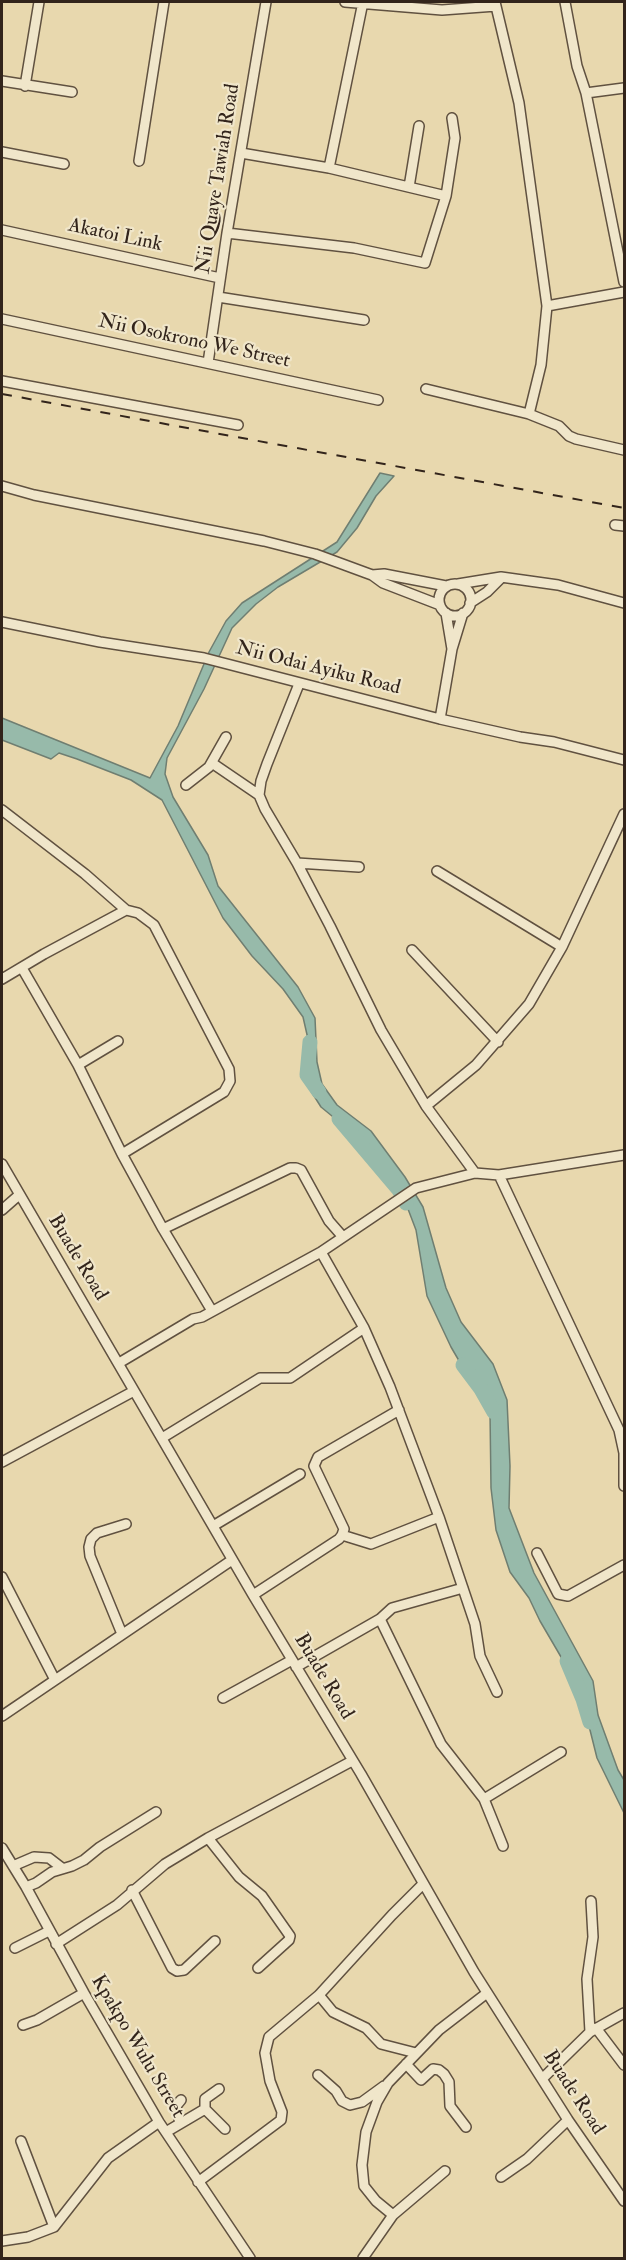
<!DOCTYPE html>
<style>
body{margin:0}
#map{position:relative;width:626px;height:2260px;overflow:hidden;background:#e8d8ae;font-family:"IM FELL Double Pica",serif}
canvas{display:block}
.frame{position:absolute;inset:0;border:3px solid #32241b;pointer-events:none}
</style>
<div id="map">
<canvas width="626" height="2260"></canvas>
<div class="frame"></div>
</div>
<script>
const context = document.querySelector('canvas').getContext('2d');
context.lineJoin = 'round';
function fill(path, color) {
  context.fillStyle = color;
  context.fill(path, 'evenodd');
}
function poly(rows) {
  const path = new Path2D();
  for (const r of rows) {
    if (r.length === 3) {
      path.moveTo(r[0] + r[2], r[1]);
      path.arc(r[0], r[1], r[2], 0, 2 * Math.PI);
      continue;
    }
    path.moveTo(r[0], r[1]);
    for (let i = 2; i < r.length; i += 2) path.lineTo(r[i], r[i + 1]);
  }
  return path;
}
function trace(path, color, width, dash) {
  context.strokeStyle = color;
  context.lineWidth = width;
  context.lineCap = dash ? 'butt' : 'round';
  context.setLineDash(dash || []);
  context.stroke(path);
}
function drawText(font, color, halo, rows, align = 'center') {
  context.font = font + ' "IM FELL Double Pica",serif';
  context.lineWidth = 4.5;
  context.setLineDash([]);
  context.textBaseline = 'middle';
  context.strokeStyle = halo;
  context.fillStyle = color;
  for (const [text, x, y, turn = 0] of rows) {
    context.save();
    context.translate(x, y);
    context.rotate((+turn || 0) * Math.PI / 180);
    context.textAlign = isNaN(turn) ? turn : align;
    if (halo) context.strokeText(text, 0, 0);
    context.fillText(text, 0, 0);
    context.restore();
  }
}
const water = poly([
 [380,473,394,476,376,496,357,528,337,552,278,587,256,604,232,628,204,689,167,758,165,774,173,797,208,855,218,886,298,987,315,1018,317,1062,322,1084,337,1105,371,1131,405,1177,423,1207,446,1288,461,1322,493,1364,507,1400,510,1466,509,1508,534,1573,593,1681,598,1715,618,1770,624,1780,624,1813,597,1758,588,1722,582,1687,571,1674,540,1621,529,1598,510,1572,496,1530,491,1488,490,1412,483,1388,465,1371,451,1347,427,1296,416,1230,408,1209,392,1179,371,1148,321,1107,309,1088,308,1039,303,1017,283,989,252,956,223,918,162,800,131,780,77,759,59,753,51,759,2,740,2,718,150,778,178,726,209,652,226,621,242,603,337,542,380,473]
]);
fill(water, '#97baaa');
trace(water, '#6f7e71', 1.5);
trace(poly([
 [310,1042,307,1075,319,1092],
 [339,1119,399,1190,406,1203],
 [463,1365,481,1389,494,1412],
 [567,1661,583,1699,590,1722]
]), '#97baaa', 15);
const minor = poly([
 [345,2,442,10,496,6],
 [495,2,519,103,547,306,541,365,529,414],
 [565,2,577,66,586,93,624,282],
 [2,81,72,92],
 [25,86,39,2],
 [586,93,624,88],
 [2,152,64,164],
 [241,153,329,168,446,196],
 [139,161,164,2],
 [329,168,363,2],
 [409,187,419,126],
 [2,230,220,278],
 [227,233,354,248,425,263,446,196,455,138,452,118],
 [218,297,364,320],
 [547,306,624,292],
 [2,319,378,400],
 [208,363,227,233,266,2],
 [2,381,238,425],
 [426,389,529,414,559,426,569,436,576,439,624,450],
 [2,486,34,495,264,541,315,554,372,575,383,583,440,605],
 [615,525,624,526],
 [372,575,384,574,446,586],
 [458,584,501,577,558,585,624,603],
 [455,600,16],
 [470,603,487,592,501,578],
 [446,613,452,649],
 [2,622,100,642,204,658,440,719,520,737,554,742,624,760],
 [299,684,267,764,261,781,259,795,265,809,297,863,330,926,381,1030,426,1106,475,1173],
 [440,719,452,649,463,613],
 [212,763,259,795],
 [186,785,209,767,226,737],
 [2,810,85,874,126,910,138,913,154,925,229,1069,230,1081,224,1092,122,1154],
 [297,863,359,867],
 [437,871,562,947],
 [412,950,498,1042],
 [22,968,78,1065,122,1154,163,1229,212,1311],
 [2,979,44,954,126,910],
 [78,1065,118,1041],
 [426,1106,476,1065,529,1004,562,947,624,814],
 [2,1164,253,1595,361,1774,474,1972,568,2120,624,2201],
 [499,1175,619,1430,624,1453,624,1486],
 [2,1210,19,1195],
 [163,1229,290,1168,296,1168,301,1170,329,1221,343,1237],
 [321,1252,364,1328,390,1387,439,1517,475,1624,480,1656,497,1692],
 [119,1363,193,1319,202,1317,321,1252,416,1188,475,1173,499,1175,624,1155],
 [162,1438,260,1378,290,1378,364,1328],
 [2,1462,134,1391],
 [213,1526,300,1474],
 [342,1535,371,1544,439,1517],
 [537,1553,558,1594,568,1596,624,1565],
 [2,1577,55,1680],
 [253,1595,339,1539,342,1535,344,1529,314,1466,318,1457,399,1410],
 [380,1619,441,1744,484,1799,503,1846],
 [122,1634,90,1556,89,1547,91,1539,97,1533,126,1524],
 [296,1667,380,1619,392,1608,463,1588],
 [223,1698,292,1660],
 [2,1716,232,1560],
 [484,1799,561,1752],
 [208,1838,239,1877,262,1896,290,1936,289,1940,258,1968],
 [2,1848,26,1887,84,1993,159,2122,250,2258],
 [13,1866,34,1857,49,1858,62,1868],
 [26,1887,36,1883,52,1872,72,1866,84,1860,100,1847,156,1812],
 [132,1890,172,1968,177,1971,184,1970,215,1941],
 [56,1944,117,1905,165,1864,208,1838,352,1761],
 [15,1948,49,1931],
 [319,1995,333,2012,366,2028,381,2044,416,2053],
 [23,2025,37,2020,84,1993],
 [596,2028,624,2065],
 [590,2032,587,1979,593,1937,591,1901],
 [406,2064,421,2080,433,2069,439,2070,444,2074,449,2082,450,2106,466,2127],
 [318,2075,336,2091,342,2101,350,2105,362,2102,384,2086],
 [542,2079,590,2032,624,2013],
 [205,2109,225,2129],
 [180,2123,176,2106,181,2100],
 [166,2132,205,2109,205,2099,219,2089],
 [21,2141,54,2227],
 [501,2177,527,2159,568,2120],
 [198,2182,281,2120,282,2112,270,2081,265,2053,269,2037,319,1995,392,1915,423,1884],
 [393,2215,445,2171],
 [2,2241,28,2237,54,2227,108,2158,159,2122],
 [363,2258,393,2215,376,2201,364,2186,362,2165,366,2132,377,2102,388,2083,439,2030,487,1993]
]);
trace(minor, '#605140', 12);
trace(minor, '#f0e6ca', 9);
trace(poly([
 [2,394,624,508]
]), '#32241b', 2, [10, 10]);
drawText('20px', '#32241b', '#f0e6ca', [
 ["Nii Quaye Tawiah Road",219,179,-81],
 ["Akatoi Link",115,236,12],
 ["Nii Osokrono We Street",194,342,12],
 ["Nii Odai Ayiku Road",318,669,14],
 ["Buade Road",77,1258,59],
 ["Buade Road",323,1677,59],
 ["Kpakpo Wulu Street",137,2047,59],
 ["Buade Road",573,2093,57]
]);
</script>
